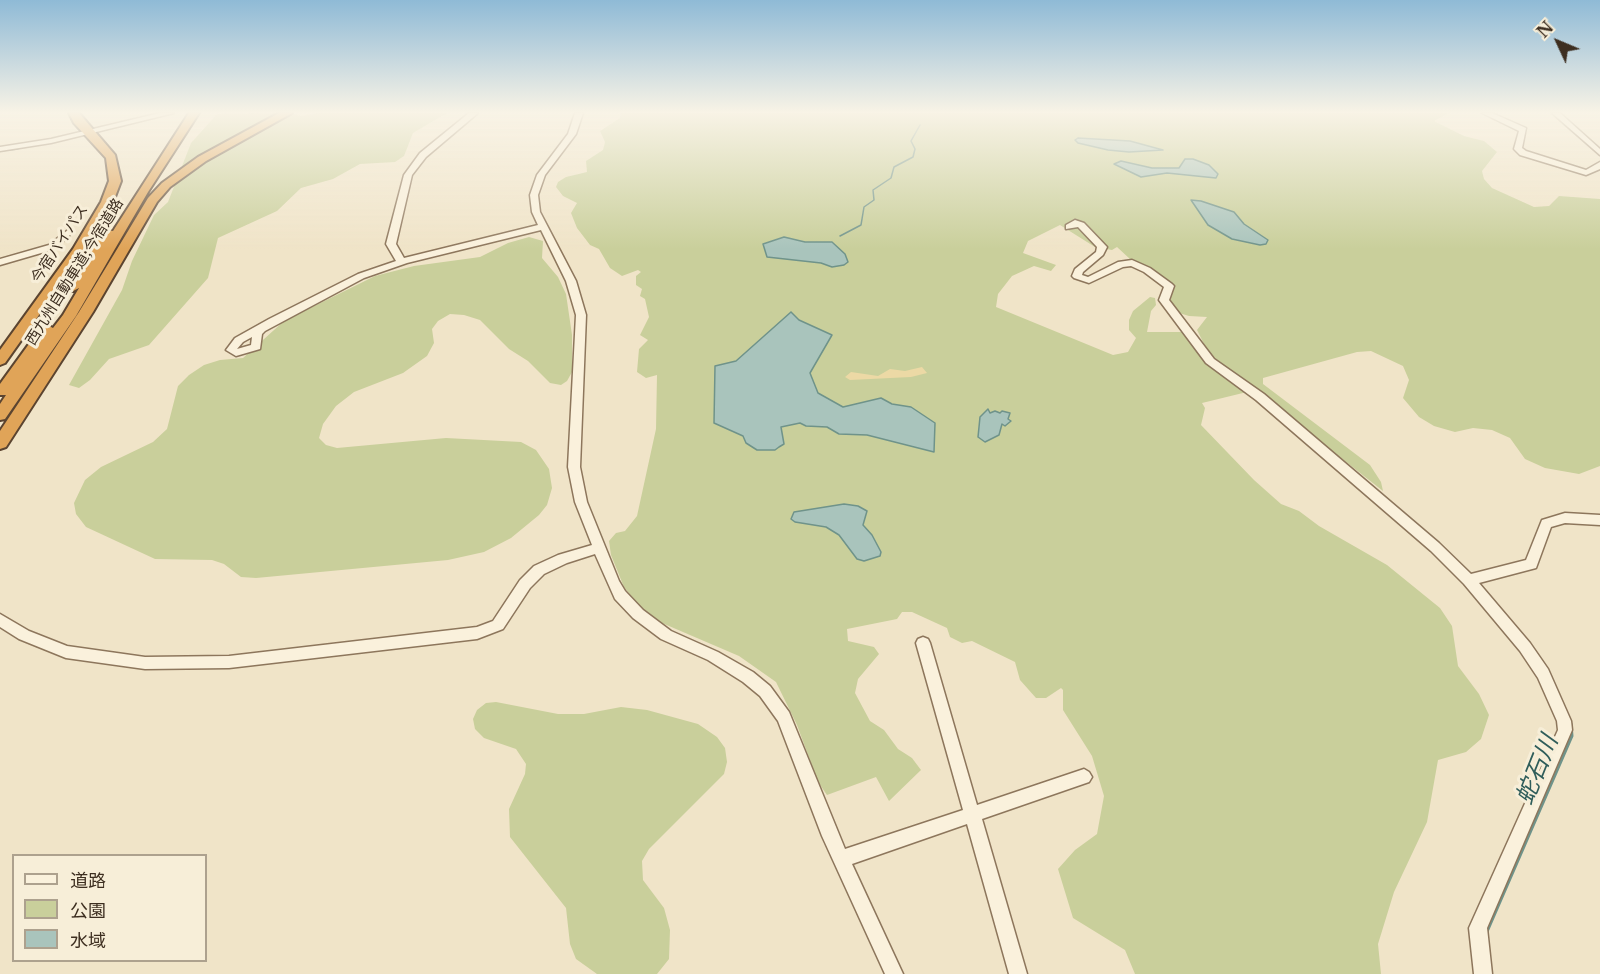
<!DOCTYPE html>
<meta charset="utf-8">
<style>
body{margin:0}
#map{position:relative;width:1600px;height:974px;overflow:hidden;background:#f0e4c8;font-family:"Libre Baskerville","Noto Sans JP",serif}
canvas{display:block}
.legend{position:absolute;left:12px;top:854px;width:195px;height:108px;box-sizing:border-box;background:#f7eed8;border:2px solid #ada18e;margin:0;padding:8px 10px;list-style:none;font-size:18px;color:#3d2e20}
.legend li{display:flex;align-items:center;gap:12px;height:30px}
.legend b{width:30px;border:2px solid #ada18e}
.north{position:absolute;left:1528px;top:12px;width:60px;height:60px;-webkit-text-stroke:4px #f7eed8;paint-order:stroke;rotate:314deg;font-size:16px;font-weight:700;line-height:24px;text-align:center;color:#3d2e20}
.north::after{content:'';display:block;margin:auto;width:21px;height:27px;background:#3d2e20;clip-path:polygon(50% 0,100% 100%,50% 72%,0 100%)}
</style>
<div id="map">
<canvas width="1600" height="974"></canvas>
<ul class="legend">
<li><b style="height:8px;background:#faf1dc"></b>道路</li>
<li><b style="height:16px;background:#c9cf9b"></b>公園</li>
<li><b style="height:16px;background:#a9c4bc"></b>水域</li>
</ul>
<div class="north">N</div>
</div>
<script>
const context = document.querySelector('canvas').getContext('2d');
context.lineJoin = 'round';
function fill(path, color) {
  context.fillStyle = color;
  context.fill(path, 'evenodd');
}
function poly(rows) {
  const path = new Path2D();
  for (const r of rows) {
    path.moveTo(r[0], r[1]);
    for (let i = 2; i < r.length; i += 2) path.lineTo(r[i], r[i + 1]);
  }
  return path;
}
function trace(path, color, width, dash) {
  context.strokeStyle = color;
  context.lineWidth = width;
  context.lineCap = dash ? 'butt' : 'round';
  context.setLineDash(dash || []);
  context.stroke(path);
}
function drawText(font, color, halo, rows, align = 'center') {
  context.font = font + ' "Libre Baskerville","Noto Sans JP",serif';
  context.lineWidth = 6;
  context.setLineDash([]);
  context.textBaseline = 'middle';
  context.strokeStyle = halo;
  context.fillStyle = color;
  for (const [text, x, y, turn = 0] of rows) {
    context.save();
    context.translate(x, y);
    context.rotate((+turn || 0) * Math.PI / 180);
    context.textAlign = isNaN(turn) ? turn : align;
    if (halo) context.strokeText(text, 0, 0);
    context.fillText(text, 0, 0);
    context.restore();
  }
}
fill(poly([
 [288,113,301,116,320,113,447,113,413,133,404,156,395,162,360,164,333,179,301,188,277,211,218,238,208,278,149,345,109,359,90,380,79,388,69,385,122,290,132,261,154,215,168,202,191,143,217,114],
 [621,113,1449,113,1434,121,1464,136,1484,141,1497,152,1482,171,1484,179,1492,188,1534,207,1549,206,1559,196,1600,199,1600,466,1579,474,1545,468,1525,459,1510,438,1492,430,1473,428,1455,432,1434,426,1419,417,1403,398,1409,380,1403,366,1371,351,1357,352,1263,378,1263,384,1370,465,1381,482,1383,491,1209,354,1197,330,1207,317,1189,316,1176,312,1166,300,1171,288,1144,272,1117,247,1112,250,1095,247,1060,225,1028,241,1023,253,1056,265,1051,271,1034,266,1012,276,998,294,996,307,1113,355,1128,352,1136,338,1129,330,1129,320,1133,311,1150,297,1155,298,1156,305,1151,311,1147,332,1182,332,1206,363,1247,392,1202,403,1205,408,1201,425,1254,480,1281,504,1299,511,1319,526,1387,565,1440,608,1452,626,1458,666,1479,694,1489,715,1481,739,1466,752,1438,760,1427,822,1394,892,1378,944,1381,974,1135,974,1125,950,1073,918,1058,869,1075,850,1097,834,1104,796,1092,756,1063,710,1063,690,1061,688,1046,698,1036,698,1020,680,1015,662,972,641,962,643,950,637,947,628,912,612,902,612,897,619,847,629,848,641,874,647,879,654,858,679,855,693,870,721,884,730,898,749,912,758,921,770,889,801,876,777,827,795,818,782,797,725,776,682,739,656,662,623,639,606,624,587,611,555,609,541,616,533,625,531,637,516,656,429,657,375,646,378,637,372,639,349,648,340,640,335,649,317,645,299,640,296,642,289,636,285,636,276,641,272,638,270,622,276,610,268,599,249,590,245,577,228,571,213,577,203,563,196,556,187,558,182,566,177,587,172,586,161,603,150,605,142,600,131,620,118],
 [529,237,543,241,542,258,558,277,566,294,572,335,572,372,567,381,561,385,550,383,528,361,509,349,480,320,464,315,450,314,438,321,432,329,434,343,427,356,403,373,354,392,336,406,323,424,319,438,326,445,337,448,446,438,521,442,536,450,549,469,552,488,547,505,539,515,511,538,484,552,448,560,256,578,241,577,224,564,212,560,155,559,86,527,76,514,74,503,85,480,101,467,153,442,167,429,178,386,189,375,204,365,220,360,243,358,284,321,375,276,414,266,480,257,508,243],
 [496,702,558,714,584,714,621,707,647,710,698,724,717,737,725,748,727,762,724,774,649,849,642,861,643,880,664,908,670,930,669,959,657,974,597,974,576,959,570,944,566,908,510,837,509,809,525,774,526,764,516,749,484,738,475,729,473,719,477,710,486,703]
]), '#c9cf9b');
fill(poly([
 [922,367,927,373,911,377,850,380,845,377,851,372,878,376,890,369,905,371]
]), '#ecd9a5');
const water = poly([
 [1078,138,1130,141,1163,150,1129,152,1108,150,1078,143,1075,140,1078,138],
 [1185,159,1193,159,1209,165,1218,174,1216,178,1167,173,1141,177,1114,164,1121,161,1152,168,1179,168,1185,159],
 [1191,200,1201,201,1234,212,1244,224,1268,240,1266,244,1260,245,1232,239,1208,225,1191,200],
 [784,237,805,242,832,242,845,254,848,262,844,265,832,267,821,263,767,257,763,244,784,237],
 [791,312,799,320,832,335,810,373,818,393,843,407,881,398,892,404,911,407,935,423,934,452,867,435,839,434,827,427,806,426,800,423,781,427,784,444,779,447,775,450,757,450,746,443,743,436,714,423,715,366,736,361,791,312],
 [988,409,990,413,995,411,1000,413,1002,411,1010,413,1008,419,1011,421,1005,426,1002,424,999,435,985,442,978,437,980,417,988,409],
 [844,504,858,506,867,511,863,525,872,535,881,552,880,556,864,561,857,559,839,535,826,527,795,522,791,519,794,512,844,504]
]);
fill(water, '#a9c4bc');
trace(water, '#6f938a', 1.5);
trace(poly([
 [0,151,18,149],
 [840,236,861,225,864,207,874,200,873,190,891,178,894,167,913,157,915,149,911,141,920,125]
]), '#6f938a', 1.5);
trace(poly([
 [1534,649,1546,667]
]), '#6f938a', 2);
trace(poly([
 [1486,934,1572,736,1571,724]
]), '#6f938a', 3);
const minor = poly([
 [160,113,174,113,51,143,0,151,0,147,51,139,160,113],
 [469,113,478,113,426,157,412,175,396,244,404,258,538,225,532,212,530,195,537,175,568,134,575,113,583,113,576,134,545,175,538,195,540,212,576,281,586,315,580,467,587,502,619,581,625,591,643,610,671,631,718,652,753,672,770,686,789,712,845,849,963,810,916,643,918,639,923,637,928,639,930,643,977,805,1084,769,1089,772,1092,777,1089,782,982,819,1027,974,1009,974,967,824,852,864,903,974,885,974,822,836,778,721,760,696,743,682,708,660,661,639,633,618,615,599,595,554,567,563,544,574,530,588,503,629,477,639,229,668,145,669,66,658,19,639,0,627,0,614,29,631,67,646,145,657,229,656,477,627,493,621,520,580,534,566,558,555,592,545,575,502,568,467,576,315,566,281,541,230,407,263,364,278,265,331,262,334,260,349,236,356,226,350,235,338,269,319,358,274,396,261,386,244,404,175,420,153,469,113],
 [252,337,251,345,237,349,243,342,252,337],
 [1482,113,1492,113,1526,128,1522,148,1526,151,1586,170,1600,162,1600,169,1586,175,1520,155,1514,149,1519,131,1482,113],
 [1552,113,1560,113,1600,149,1600,155,1552,113],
 [1075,220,1084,223,1107,247,1103,255,1083,272,1082,275,1088,277,1118,262,1132,260,1150,268,1172,284,1174,286,1169,300,1214,359,1264,394,1439,543,1471,574,1526,560,1542,520,1565,513,1600,515,1600,525,1565,523,1551,527,1536,568,1479,583,1530,643,1548,669,1571,721,1572,730,1487,928,1492,974,1474,974,1469,928,1558,730,1557,721,1538,678,1520,651,1464,584,1431,551,1256,400,1206,363,1159,300,1164,287,1144,272,1131,266,1123,267,1089,283,1074,278,1072,276,1075,269,1096,252,1097,247,1078,227,1066,229,1066,225,1075,220],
 [68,230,72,233,55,249,0,265,0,259,49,245,68,230]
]);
const highway = poly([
 [69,113,79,113,115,155,121,181,113,202,85,250,5,363,0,365,0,350,73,249,101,202,109,181,106,158,74,123,69,113],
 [189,113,199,113,148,192,76,316,5,419,0,420,0,404,6,395,0,395,0,384,42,326,47,325,53,328,63,315,79,288,73,291,66,287,103,229,113,231,189,113],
 [279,113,292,113,206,161,170,187,157,202,93,312,6,447,0,449,0,431,79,312,148,198,162,183,198,157,279,113]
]);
trace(minor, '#8d765c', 3);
trace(highway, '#5b4430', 4);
fill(minor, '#faf1dc');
fill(highway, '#e0a458');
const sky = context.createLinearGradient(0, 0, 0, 249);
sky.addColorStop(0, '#8fbad6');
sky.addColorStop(0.45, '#f8f3e6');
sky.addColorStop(1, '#f8f3e600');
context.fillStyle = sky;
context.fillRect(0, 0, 1600, 249);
drawText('15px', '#3d2e20', '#f7eed8', [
 ["今宿バイパス",60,244,-57],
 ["西九州自動車道;今宿道路",75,272,-58]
]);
drawText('italic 24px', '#2f5d5a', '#f7eed8', [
 ["蛇石川",1538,770,-68]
]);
</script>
